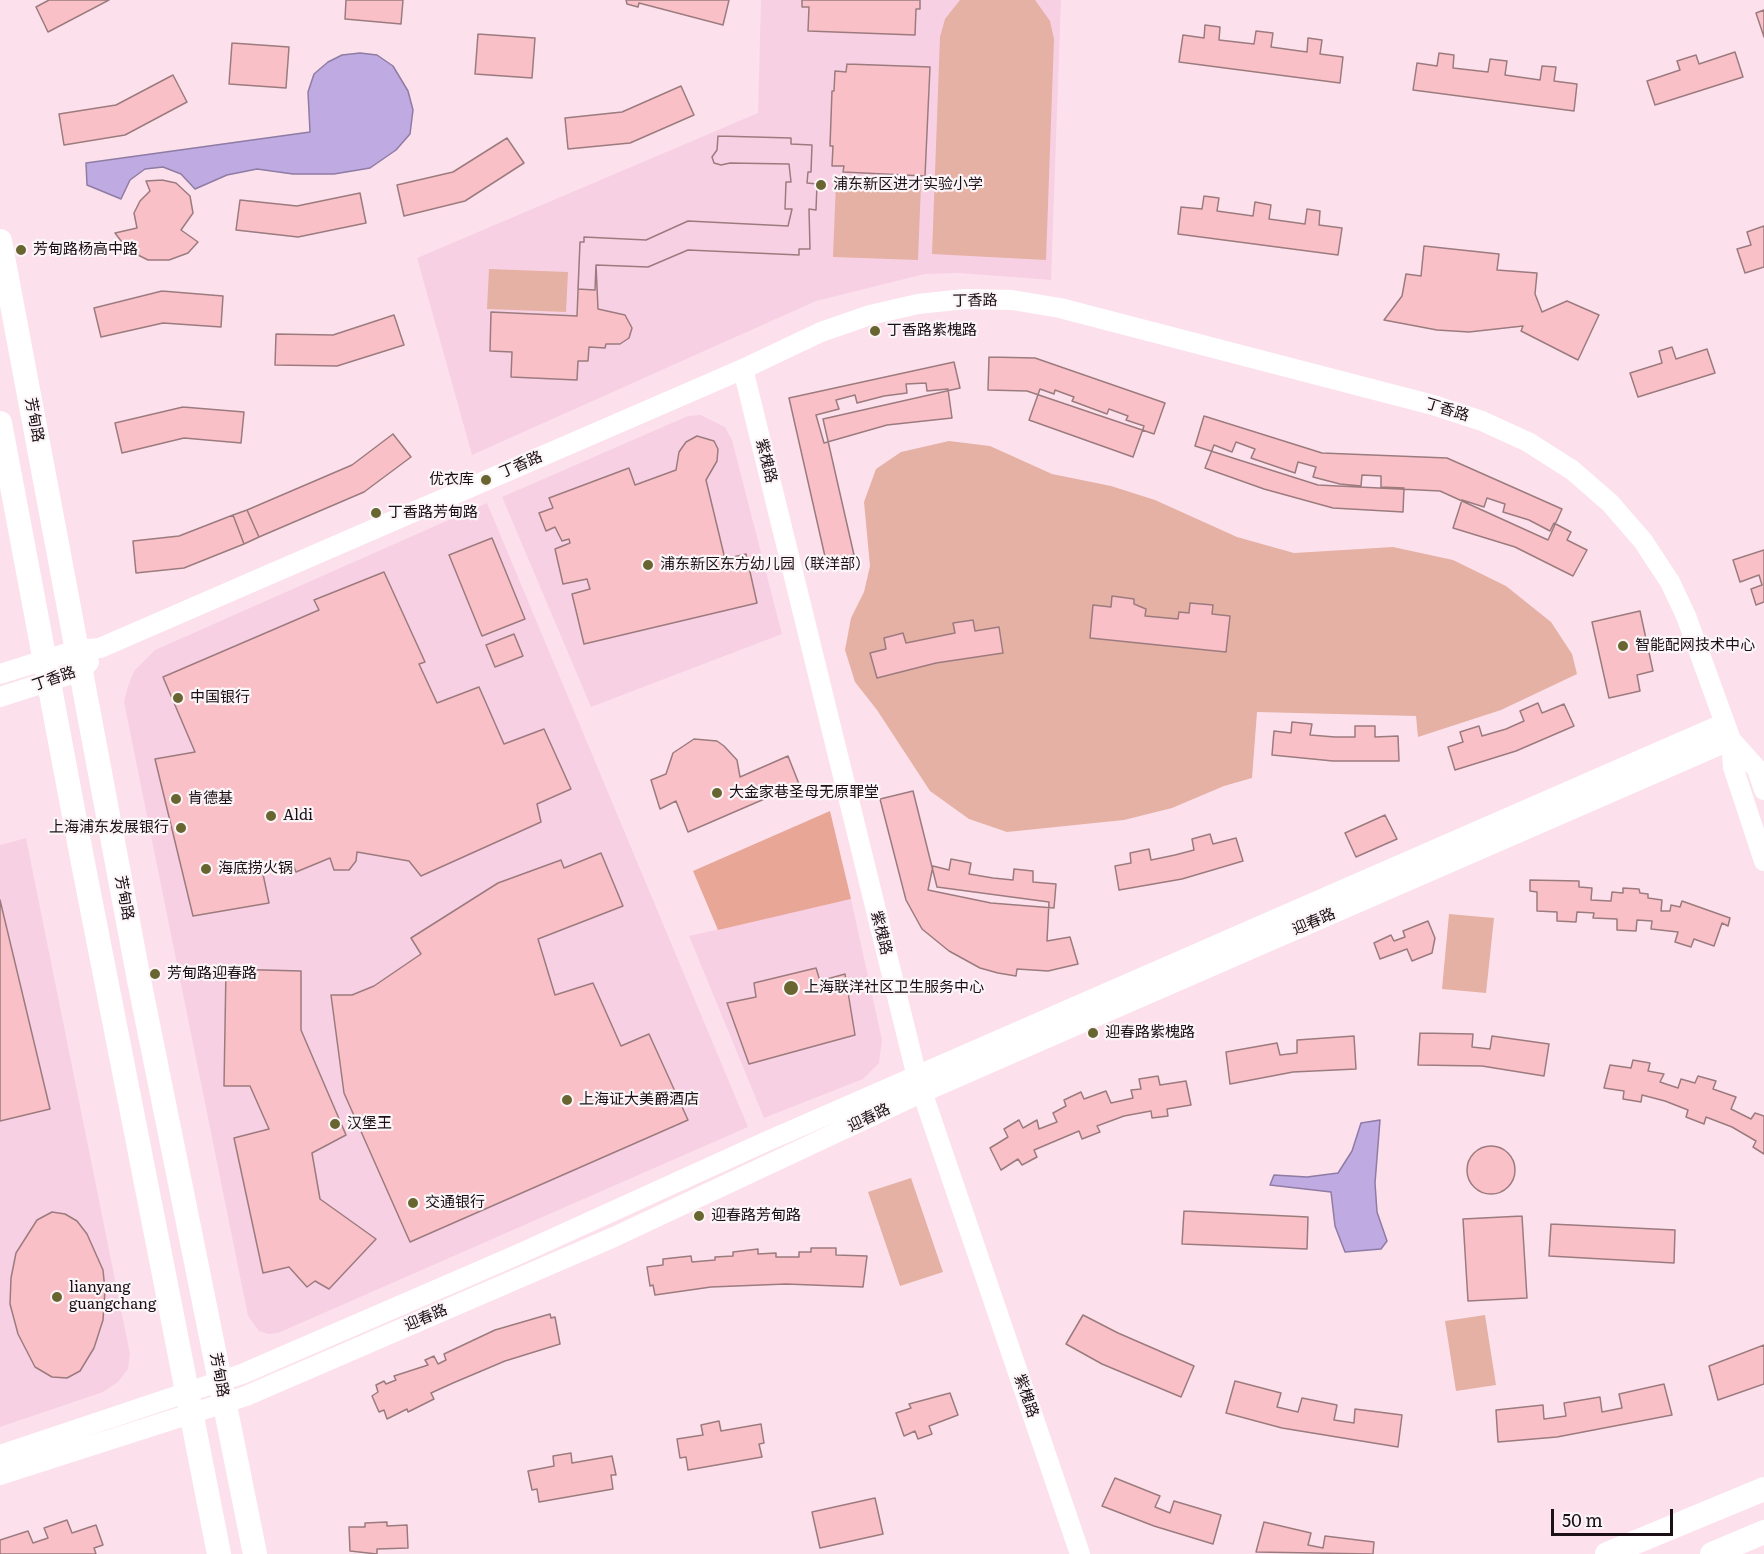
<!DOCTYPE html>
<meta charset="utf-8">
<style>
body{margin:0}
#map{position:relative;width:1764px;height:1554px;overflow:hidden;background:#fce1ed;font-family:Literata,serif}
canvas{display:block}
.scale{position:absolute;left:1551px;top:1509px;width:122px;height:27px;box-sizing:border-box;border:3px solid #1b1015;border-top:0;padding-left:8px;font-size:18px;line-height:21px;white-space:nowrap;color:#1b1015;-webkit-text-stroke:4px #fbf5f8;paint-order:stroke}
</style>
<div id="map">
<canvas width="1764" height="1554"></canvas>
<div class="scale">50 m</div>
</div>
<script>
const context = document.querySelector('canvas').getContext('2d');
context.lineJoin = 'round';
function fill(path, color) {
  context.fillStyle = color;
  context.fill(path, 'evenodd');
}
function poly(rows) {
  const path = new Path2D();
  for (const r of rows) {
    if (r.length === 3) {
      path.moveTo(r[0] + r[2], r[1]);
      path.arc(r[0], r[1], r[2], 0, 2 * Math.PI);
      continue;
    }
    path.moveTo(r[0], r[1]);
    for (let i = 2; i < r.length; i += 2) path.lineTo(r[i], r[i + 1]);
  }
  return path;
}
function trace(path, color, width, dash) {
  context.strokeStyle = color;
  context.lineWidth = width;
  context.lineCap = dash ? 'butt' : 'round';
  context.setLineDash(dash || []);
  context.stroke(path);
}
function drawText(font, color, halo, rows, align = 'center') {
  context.font = font + ' Literata,"Noto Sans SC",serif';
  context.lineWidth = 4.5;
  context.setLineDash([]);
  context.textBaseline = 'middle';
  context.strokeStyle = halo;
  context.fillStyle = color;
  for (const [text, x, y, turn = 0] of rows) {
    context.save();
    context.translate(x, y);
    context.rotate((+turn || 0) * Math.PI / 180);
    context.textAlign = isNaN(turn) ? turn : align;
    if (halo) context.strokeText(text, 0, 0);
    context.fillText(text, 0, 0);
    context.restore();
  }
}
fill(poly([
 [761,0,1061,0,1051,280,959,273,925,274,816,301,472,455,417,258,758,113],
 [701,415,725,427,732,440,782,634,591,707,502,497,688,416],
 [487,503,748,1127,278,1333,268,1334,259,1331,248,1316,124,702,128,686,134,671,155,650],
 [26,838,130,1354,128,1369,118,1382,103,1392,0,1427,0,845],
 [851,899,882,1040,879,1063,863,1079,764,1118,689,936]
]), '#f8d0e3');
fill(poly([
 [960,0,1035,0,1050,21,1054,39,1046,260,932,254,940,37,945,19],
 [836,181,921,184,918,260,833,257],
 [489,269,568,272,566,312,487,309],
 [949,441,990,446,1052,474,1111,486,1155,500,1237,537,1294,553,1393,547,1453,560,1506,586,1551,622,1572,654,1577,674,1501,710,1418,737,1416,716,1257,712,1252,778,1224,786,1172,808,1124,820,1007,832,969,819,930,791,877,710,855,682,845,650,851,618,864,592,870,566,864,502,876,469,901,452],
 [1449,914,1494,918,1486,993,1442,989],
 [911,1178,943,1272,900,1286,868,1192],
 [1485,1315,1496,1385,1456,1391,1445,1321]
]), '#e5b1a4');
fill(poly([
 [830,811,851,899,718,930,693,871]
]), '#e7a696');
const water = poly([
 [360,53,377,55,393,66,408,91,413,110,410,134,396,150,370,168,334,174,293,174,257,169,227,175,195,189,181,174,163,167,145,169,130,180,121,199,87,185,86,163,310,132,308,92,314,74,328,62,342,55,360,53],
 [1380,1120,1375,1183,1377,1212,1387,1241,1381,1249,1345,1252,1335,1226,1331,1192,1270,1185,1274,1175,1307,1177,1338,1173,1352,1151,1361,1123,1380,1120]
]);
fill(water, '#bfaae1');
trace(water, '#8e7ca4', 1.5);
const building = poly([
 [49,0,109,0,48,32,36,7,49,0],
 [346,0,403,0,401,24,345,19,346,0],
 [626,0,729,0,723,25,639,3,638,7,627,4,626,0],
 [802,0,920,0,920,9,916,9,915,35,808,31,809,7,802,7,802,0],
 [1764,10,1764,37,1756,13,1764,10],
 [1205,25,1220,27,1219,40,1254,44,1256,31,1273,33,1271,47,1307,52,1308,38,1322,40,1320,54,1343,57,1340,83,1179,62,1183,35,1204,38,1205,25],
 [478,34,535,38,532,78,475,74,478,34],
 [232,43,289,47,286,88,229,84,232,43],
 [1735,52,1743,77,1655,105,1647,81,1680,70,1677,61,1696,55,1699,64,1735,52],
 [1439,53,1454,55,1453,68,1488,72,1490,59,1507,61,1505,75,1540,80,1542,66,1556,67,1554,81,1577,84,1574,111,1413,90,1417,63,1437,66,1439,53],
 [847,64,930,67,925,176,843,172,844,166,832,166,833,146,830,146,832,91,834,91,835,71,846,72,847,64],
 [173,75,187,102,125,135,64,145,59,114,116,105,173,75],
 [681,86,694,115,630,143,568,149,565,118,622,112,681,86],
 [718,136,791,138,791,144,812,145,811,172,808,172,807,183,817,184,816,210,809,209,810,249,799,249,799,255,688,250,648,267,596,265,598,309,625,315,632,328,629,338,620,344,606,344,605,348,589,347,588,361,578,361,577,380,511,377,512,352,490,351,491,312,577,316,580,242,584,242,584,237,646,240,688,221,788,226,792,209,785,209,786,182,791,182,789,164,730,163,721,165,714,163,712,157,717,150,718,136],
 [718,136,791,138,791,144,812,145,811,172,808,172,807,183,817,184,816,210,809,209,810,249,799,249,799,255,688,250,648,267,596,265,595,290,578,289,580,242,584,242,584,237,646,240,688,221,788,226,792,209,785,209,786,182,791,182,789,164,730,163,721,165,714,163,712,157,717,150,718,136],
 [507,138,524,163,465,201,404,216,397,185,453,172,507,138],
 [162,180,176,183,190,196,193,213,181,230,198,242,188,253,169,260,148,260,128,250,115,233,137,228,134,213,140,201,150,191,146,181,162,180],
 [360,193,366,223,298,237,236,230,240,200,297,206,360,193],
 [1204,196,1219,198,1217,211,1253,216,1255,202,1271,205,1269,219,1305,224,1307,209,1320,211,1319,225,1342,228,1338,255,1178,234,1181,207,1202,209,1204,196],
 [1764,226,1764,267,1745,273,1737,249,1751,245,1747,232,1764,226],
 [1424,246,1499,254,1497,270,1537,273,1535,294,1542,312,1567,301,1599,315,1578,360,1521,331,1523,326,1469,332,1437,330,1384,320,1402,296,1406,274,1421,276,1424,246],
 [162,291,223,296,221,327,163,323,101,337,94,308,162,291],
 [394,315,404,345,337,366,275,365,276,334,333,335,394,315],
 [1672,347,1676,359,1707,349,1715,373,1638,397,1630,373,1662,363,1659,351,1672,347],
 [989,357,1035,358,1165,403,1154,434,1027,391,988,390,989,357],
 [954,362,960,388,823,419,854,555,826,561,789,398,954,362],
 [926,383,927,391,948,389,952,418,887,425,824,443,816,415,839,409,836,400,855,395,857,403,884,396,907,393,906,384,926,383],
 [1040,389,1054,394,1055,390,1074,397,1072,401,1107,414,1109,409,1128,416,1126,420,1144,426,1133,457,1029,420,1040,389],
 [183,407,244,412,241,443,184,438,122,453,115,423,183,407],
 [1204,416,1322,453,1447,458,1562,509,1548,540,1440,491,1318,485,1195,446,1204,416],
 [393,434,411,457,364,492,259,537,247,510,352,465,393,434],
 [697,436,714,441,718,449,717,461,706,480,725,559,746,554,757,603,584,644,572,594,590,589,587,579,563,584,555,549,570,543,569,539,562,541,555,527,546,531,539,513,553,508,549,498,629,468,635,485,676,470,679,452,686,442,697,436],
 [1236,442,1255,449,1251,458,1295,473,1298,462,1316,467,1313,477,1340,484,1361,486,1362,475,1381,476,1381,487,1404,488,1403,512,1333,508,1264,489,1205,468,1214,445,1232,452,1236,442],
 [1487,498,1505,504,1503,512,1529,520,1550,531,1554,523,1571,532,1567,540,1587,550,1573,576,1515,547,1453,528,1462,500,1484,507,1487,498],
 [247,510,259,537,244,544,233,515,247,510],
 [233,515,244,544,184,568,136,573,133,541,179,536,233,515],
 [492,538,525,619,482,636,449,555,492,538],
 [1764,550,1764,602,1756,605,1751,589,1762,585,1759,575,1740,582,1733,560,1764,550],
 [384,572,425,662,419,664,437,703,479,687,504,744,544,729,571,789,537,804,541,822,421,876,409,861,357,852,356,861,349,870,334,870,330,858,296,872,292,862,263,874,269,903,193,916,155,759,195,752,163,677,319,610,314,600,384,572],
 [1112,596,1134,599,1134,604,1146,609,1145,616,1178,619,1179,612,1189,613,1190,603,1213,605,1212,614,1230,616,1226,652,1090,638,1093,605,1111,607,1112,596],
 [1640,611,1653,671,1637,675,1640,691,1609,698,1592,622,1640,611],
 [973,620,975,631,999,627,1003,653,936,663,877,678,870,653,886,649,884,638,903,633,906,643,955,633,953,623,973,620],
 [514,634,523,656,495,667,486,645,514,634],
 [1538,703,1542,713,1564,704,1574,726,1516,751,1455,770,1448,747,1463,742,1460,732,1479,726,1482,736,1506,729,1524,721,1520,711,1538,703],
 [1292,722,1312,724,1310,735,1335,737,1355,737,1355,726,1375,726,1375,737,1398,736,1399,761,1333,761,1272,755,1274,731,1291,733,1292,722],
 [694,739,717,741,724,746,737,760,740,777,788,756,799,784,688,832,676,801,660,809,651,780,666,774,673,753,694,739],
 [913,791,937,887,1049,902,1047,941,1070,937,1078,964,1048,971,1017,969,1016,976,998,973,980,968,949,951,922,929,906,900,880,799,913,791],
 [1385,815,1397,839,1356,857,1345,833,1385,815],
 [1210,834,1213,844,1236,838,1243,861,1182,879,1119,890,1115,866,1131,863,1130,853,1149,849,1151,860,1175,855,1194,850,1192,839,1210,834],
 [601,853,623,906,538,939,555,995,593,983,621,1046,649,1034,688,1120,410,1242,344,1093,331,995,352,995,374,986,421,954,411,938,498,883,561,860,564,868,601,853],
 [951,859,971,863,969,874,993,878,1013,880,1014,869,1033,871,1033,882,1056,884,1054,908,991,903,928,890,933,866,949,870,951,859],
 [1530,880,1579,881,1579,887,1592,888,1591,900,1611,901,1612,892,1623,893,1623,888,1639,889,1640,893,1648,894,1648,898,1662,900,1661,911,1670,911,1671,905,1680,907,1682,901,1730,918,1728,926,1722,923,1714,946,1694,939,1691,947,1675,942,1678,932,1651,929,1652,921,1637,920,1636,931,1617,930,1617,919,1593,918,1594,913,1577,912,1576,922,1557,921,1557,912,1537,911,1537,892,1530,891,1530,880],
 [0,900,50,1109,0,1121,0,900],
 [1428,921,1435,938,1432,953,1412,961,1407,949,1380,959,1374,943,1391,935,1394,941,1405,937,1403,931,1428,921],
 [816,968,820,981,845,974,855,1035,749,1064,727,1003,756,997,754,983,816,968],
 [226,969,301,971,301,1030,346,1135,312,1153,320,1199,376,1239,329,1289,315,1281,307,1287,289,1267,263,1273,234,1138,269,1129,250,1086,224,1086,226,969],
 [1420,1033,1473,1034,1472,1047,1490,1049,1492,1036,1549,1044,1544,1076,1482,1066,1418,1065,1420,1033],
 [1354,1036,1356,1069,1293,1072,1230,1084,1226,1052,1277,1043,1280,1055,1297,1053,1297,1040,1354,1036],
 [1633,1060,1650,1063,1648,1071,1664,1074,1660,1082,1678,1088,1681,1079,1695,1083,1698,1076,1716,1081,1713,1089,1736,1097,1731,1109,1751,1119,1755,1113,1764,1116,1764,1154,1753,1147,1756,1141,1732,1127,1706,1117,1704,1124,1686,1117,1688,1110,1665,1101,1642,1095,1641,1102,1623,1099,1624,1091,1604,1088,1610,1065,1631,1068,1633,1060],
 [1158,1076,1160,1085,1186,1081,1191,1105,1167,1109,1168,1116,1152,1118,1151,1111,1124,1116,1097,1126,1100,1132,1082,1139,1079,1131,1034,1150,1037,1157,1022,1165,1018,1159,1001,1170,990,1148,1008,1137,1004,1129,1019,1120,1023,1128,1037,1120,1039,1129,1057,1122,1053,1113,1066,1106,1064,1100,1081,1092,1084,1099,1106,1091,1111,1103,1133,1098,1131,1090,1141,1089,1139,1079,1158,1076],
 [1491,1170,24],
 [1184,1211,1308,1217,1307,1249,1182,1244,1184,1211],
 [52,1212,65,1214,77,1221,87,1234,103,1270,105,1290,103,1320,94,1348,80,1371,67,1378,52,1377,35,1367,18,1334,10,1304,11,1278,16,1253,37,1220,52,1212],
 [1522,1216,1527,1298,1468,1301,1463,1219,1522,1216],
 [1551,1224,1675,1230,1674,1263,1549,1256,1551,1224],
 [811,1248,836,1248,836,1255,867,1256,863,1287,786,1284,711,1287,655,1295,653,1285,650,1286,647,1267,663,1265,663,1259,691,1256,692,1262,715,1260,715,1257,733,1256,733,1252,758,1249,758,1254,776,1253,776,1257,799,1257,799,1252,811,1252,811,1248],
 [550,1314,551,1318,555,1317,560,1344,505,1361,453,1383,431,1393,434,1399,408,1412,407,1409,387,1419,384,1410,379,1412,372,1396,378,1392,376,1385,384,1381,386,1384,396,1380,394,1376,428,1365,425,1360,434,1356,438,1364,446,1360,444,1354,495,1330,550,1314],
 [1083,1315,1118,1333,1194,1366,1181,1397,1102,1364,1066,1344,1083,1315],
 [1764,1345,1764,1384,1718,1400,1709,1366,1764,1345],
 [1235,1381,1281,1393,1277,1407,1298,1412,1302,1398,1337,1405,1334,1420,1354,1423,1355,1409,1402,1415,1398,1447,1282,1428,1226,1413,1235,1381],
 [1664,1384,1672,1415,1557,1437,1498,1442,1496,1410,1543,1405,1544,1419,1566,1416,1564,1403,1600,1397,1602,1412,1622,1408,1619,1394,1664,1384],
 [950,1393,958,1415,929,1426,932,1434,918,1439,915,1431,904,1436,896,1413,911,1408,909,1404,950,1393],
 [719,1421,721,1431,761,1424,764,1443,759,1444,762,1457,688,1470,686,1457,680,1458,677,1439,703,1435,701,1425,719,1421],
 [571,1453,572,1463,612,1456,616,1475,611,1475,613,1489,539,1502,537,1489,532,1490,528,1471,554,1466,553,1456,571,1453],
 [1115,1478,1160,1496,1155,1507,1170,1513,1174,1501,1221,1515,1213,1544,1154,1526,1102,1506,1115,1478],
 [875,1498,883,1534,820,1548,812,1512,875,1498],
 [67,1520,72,1533,96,1525,103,1545,94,1548,96,1554,0,1554,0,1540,28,1531,33,1543,48,1538,44,1528,67,1520],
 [387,1522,387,1526,407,1525,408,1548,377,1549,377,1554,350,1551,349,1527,365,1527,365,1523,387,1522],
 [1264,1522,1311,1533,1308,1545,1323,1548,1325,1536,1374,1542,1373,1554,1256,1552,1264,1522]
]);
fill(building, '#f9c1c7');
trace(building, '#9c7b7f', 1.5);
trace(poly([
 [743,369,917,1077,1080,1554],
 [0,674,77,650,100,648,743,369,821,332,870,315,918,304,965,299,1012,300,1060,308,1433,405,1482,421,1528,442,1572,470,1610,503,1643,541,1670,582,1686,616,1731,740,1733,767,1764,861],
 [0,697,81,671,89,662],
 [1731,740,1757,769,1764,790],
 [0,1455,242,1374,519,1254,765,1142,1725,723],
 [0,1475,246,1396,614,1237,921,1093,1088,1020,1731,740]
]), '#fff', 20);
trace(poly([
 [0,241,139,980,255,1554],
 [0,423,83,863,219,1554],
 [1607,1554,1764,1489],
 [1712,1554,1764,1532]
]), '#fff', 24);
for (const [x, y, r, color] of [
 [821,185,6,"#696531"],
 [21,250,6,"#696531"],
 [875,331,6,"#696531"],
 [486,480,6,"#696531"],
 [376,513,6,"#696531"],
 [648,565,6,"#696531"],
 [1623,646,6,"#696531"],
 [178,698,6,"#696531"],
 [717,793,6,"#696531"],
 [176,799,6,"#696531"],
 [271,816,6,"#696531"],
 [181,828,6,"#696531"],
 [206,869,6,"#696531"],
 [155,974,6,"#696531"],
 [791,988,8,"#696531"],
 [1093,1033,6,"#696531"],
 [567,1100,6,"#696531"],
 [335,1124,6,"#696531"],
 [413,1203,6,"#696531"],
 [699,1216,6,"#696531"],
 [57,1297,6,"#696531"]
]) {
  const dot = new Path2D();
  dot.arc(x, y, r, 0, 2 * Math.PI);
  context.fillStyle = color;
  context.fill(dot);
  trace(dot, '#fbf5f8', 2);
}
drawText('15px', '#1b1015', '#fbf5f8', [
 ["浦东新区进才实验小学",833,185],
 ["芳甸路杨高中路",33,250],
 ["丁香路紫槐路",887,331],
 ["优衣库",474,480,"right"],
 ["丁香路芳甸路",388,513],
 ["浦东新区东方幼儿园（联洋部）",660,565],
 ["智能配网技术中心",1635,646],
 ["中国银行",190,698],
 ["大金家巷圣母无原罪堂",729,793],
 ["肯德基",188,799],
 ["Aldi",283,816],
 ["上海浦东发展银行",169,828,"right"],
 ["海底捞火锅",218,869],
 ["芳甸路迎春路",167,974],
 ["上海联洋社区卫生服务中心",804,988],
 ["迎春路紫槐路",1105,1033],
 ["上海证大美爵酒店",579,1100],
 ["汉堡王",347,1124],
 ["交通银行",425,1203],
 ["迎春路芳甸路",711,1216],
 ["lianyang",69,1288],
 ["guangchang",69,1305]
], 'left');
drawText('15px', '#1b1015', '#fbf5f8', [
 ["丁香路",975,301,-1],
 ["丁香路",1447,410,17],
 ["芳甸路",34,420,79],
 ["紫槐路",766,461,76],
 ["丁香路",521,465,-23],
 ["丁香路",54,679,-19],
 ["芳甸路",124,898,79],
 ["迎春路",1314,922,-23],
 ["紫槐路",881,933,76],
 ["迎春路",869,1118,-26],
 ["迎春路",426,1318,-23],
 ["芳甸路",219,1375,79],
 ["紫槐路",1026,1396,71]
]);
</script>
